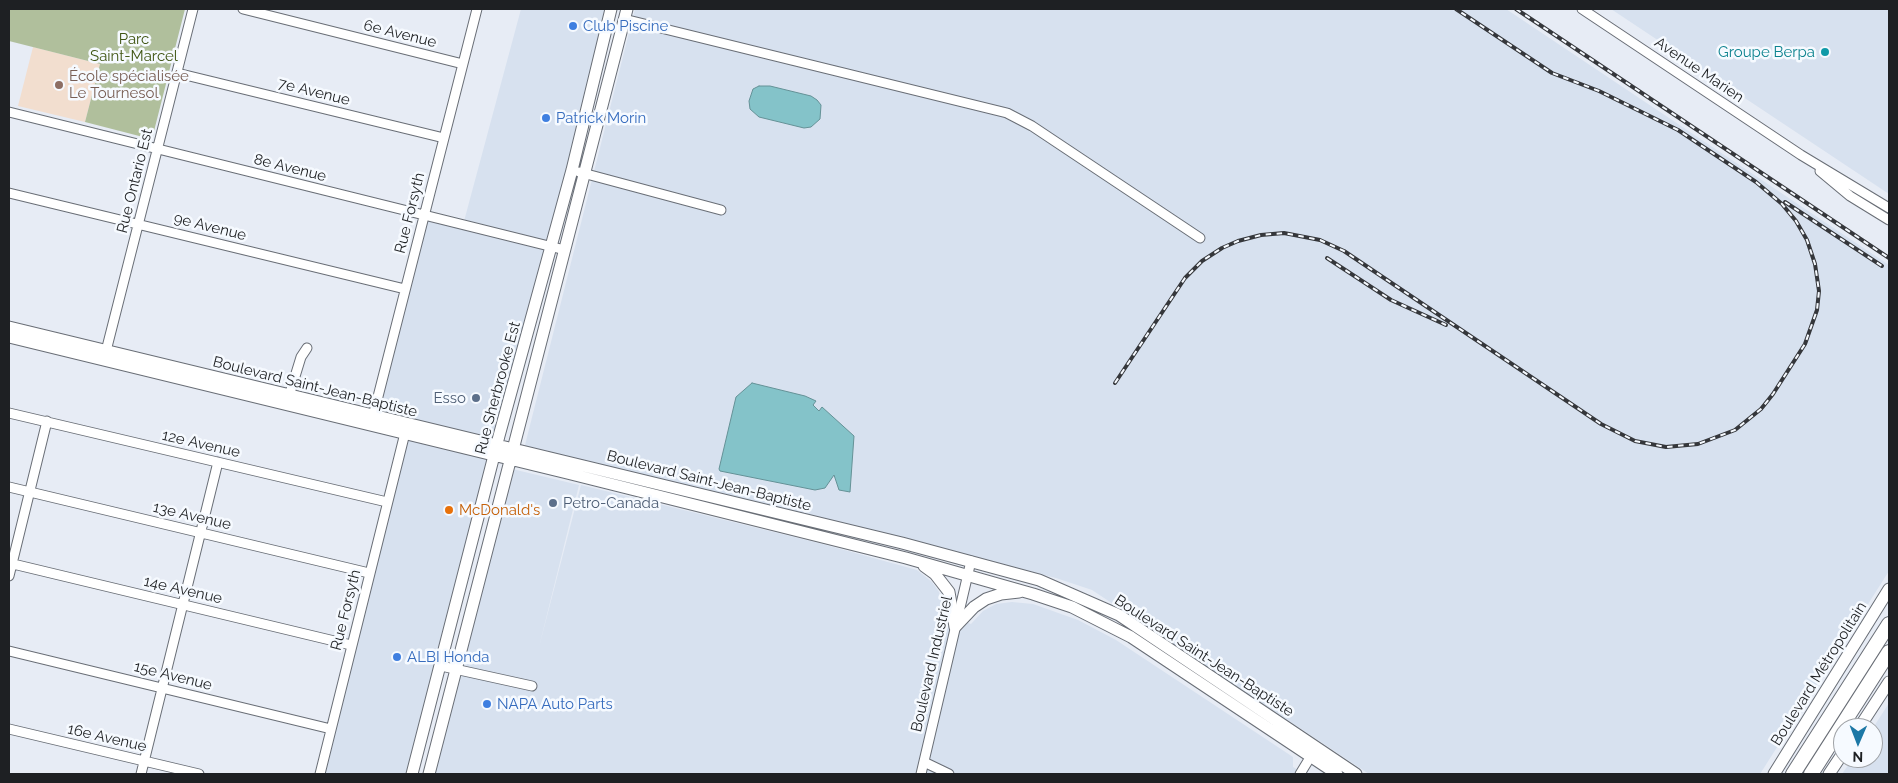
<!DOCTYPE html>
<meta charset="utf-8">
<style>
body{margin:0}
#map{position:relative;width:1898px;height:783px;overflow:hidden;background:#e7ecf5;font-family:Raleway,sans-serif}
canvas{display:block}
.frame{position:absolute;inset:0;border:10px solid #1e2023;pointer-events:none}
.north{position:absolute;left:1833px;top:718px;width:50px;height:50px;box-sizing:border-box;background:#f6faff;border:1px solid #a0a3a7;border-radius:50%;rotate:181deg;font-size:14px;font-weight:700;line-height:20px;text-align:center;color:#1e2023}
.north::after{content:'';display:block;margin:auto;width:18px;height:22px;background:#1d78a6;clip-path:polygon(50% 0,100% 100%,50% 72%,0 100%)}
</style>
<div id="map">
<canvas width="1898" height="783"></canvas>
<div class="frame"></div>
<div class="north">N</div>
</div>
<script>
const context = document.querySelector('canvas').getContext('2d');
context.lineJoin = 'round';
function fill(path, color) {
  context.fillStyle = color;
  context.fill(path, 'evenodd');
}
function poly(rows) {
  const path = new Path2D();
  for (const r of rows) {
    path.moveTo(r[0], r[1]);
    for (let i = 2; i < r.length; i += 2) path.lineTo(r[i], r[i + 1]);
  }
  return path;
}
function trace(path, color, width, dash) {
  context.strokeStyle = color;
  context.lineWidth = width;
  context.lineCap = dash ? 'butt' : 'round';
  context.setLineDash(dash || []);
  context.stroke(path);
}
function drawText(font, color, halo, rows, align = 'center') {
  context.font = font + ' Raleway,sans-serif';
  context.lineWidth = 5;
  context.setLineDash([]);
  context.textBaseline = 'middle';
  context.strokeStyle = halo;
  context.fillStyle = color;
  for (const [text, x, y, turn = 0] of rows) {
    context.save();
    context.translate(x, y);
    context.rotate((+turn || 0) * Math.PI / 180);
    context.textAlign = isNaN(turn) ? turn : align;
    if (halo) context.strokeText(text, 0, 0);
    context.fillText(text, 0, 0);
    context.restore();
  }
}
fill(poly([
 [521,9,611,9,411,774,320,774,405,434,371,425,423,215,463,225],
 [635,9,1506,9,1889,265,1889,571,1760,774,1369,774,1092,590,1056,578,651,478,524,449],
 [1611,9,1889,9,1889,194],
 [508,468,579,485,539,647,581,485,819,543,917,570,932,582,939,592,944,614,971,624,983,611,996,604,1012,602,1033,604,1078,620,1116,640,1293,757,1293,767,1305,774,429,774],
 [1889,703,1889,774,1842,774,1853,758,1873,758,1873,728]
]), '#d7e1ef');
fill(poly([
 [33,47,100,64,85,122,18,106]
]), '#f2decf');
fill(poly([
 [9,9,185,9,153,135,147,138,85,122,100,64,9,41]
]), '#b0bf9c');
const water = poly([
 [759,86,770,86,811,96,817,100,821,105,820,119,811,127,804,128,759,117,750,109,749,101,753,89,759,86],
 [752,383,805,396,816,401,813,405,819,411,822,407,854,436,850,492,839,490,834,475,825,488,815,490,720,471,719,469,736,397,752,383]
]);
fill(water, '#84c3c9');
trace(water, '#659297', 1);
const minor = poly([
 [243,9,463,64],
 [1582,9,1801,155,1889,208],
 [624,19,1007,113,1032,126,1200,238],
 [177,73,444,138],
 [9,112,565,250],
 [1820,171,1850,196,1889,220],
 [579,172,721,210],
 [9,193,405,289],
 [105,355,193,9],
 [289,396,301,357,307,348],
 [9,413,387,502],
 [372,420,477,9],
 [9,487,369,573],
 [9,563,351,645],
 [9,576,47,421],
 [9,651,331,729],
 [441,666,532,686],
 [9,729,199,774],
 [924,762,949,774],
 [141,774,218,462],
 [320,774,406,429],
 [921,774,971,561],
 [1300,774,1314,751]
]);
const major = poly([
 [9,327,902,543,1039,580,1119,615,1356,774],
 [9,337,567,473,906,558,1033,594,1072,607,1131,637,1337,774],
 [924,566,935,574,949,592,955,627],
 [955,627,974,607,986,599,1001,594,1019,592],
 [1859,728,1889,682],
 [412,774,499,436,572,170,611,9],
 [429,774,627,9],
 [1774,774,1889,589],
 [1829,774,1843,753]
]);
const highway = poly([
 [1793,774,1889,624],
 [1811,774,1889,652]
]);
trace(minor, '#696e76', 11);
trace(major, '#696e76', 13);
trace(highway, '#696e76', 16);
trace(minor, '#fff', 9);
trace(major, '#fff', 11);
trace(highway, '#fff', 14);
const rail = poly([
 [1516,9,1889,258],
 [1785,202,1882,266],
 [1327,258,1391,300,1446,325],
 [1115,383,1185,278,1202,261,1222,248,1238,241,1261,235,1284,233,1320,240,1344,251,1601,424,1635,441,1666,447,1698,444,1735,430,1761,409,1773,394,1805,344,1817,310,1819,291,1815,264,1807,240,1796,221,1782,204,1756,182,1678,130,1599,91,1552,73,1456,9]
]);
trace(rail, '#35373b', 4);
trace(rail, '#f6faff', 2, [5.5]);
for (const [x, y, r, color] of [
 [573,26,5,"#3f7fe0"],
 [1825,52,5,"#0f9aa8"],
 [59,85,5,"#8d6e63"],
 [546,118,5,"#3f7fe0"],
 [476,398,5,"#5c6f8a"],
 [553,503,5,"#5c6f8a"],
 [449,510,5,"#e8710a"],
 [397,657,5,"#3f7fe0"],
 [487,704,5,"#3f7fe0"]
]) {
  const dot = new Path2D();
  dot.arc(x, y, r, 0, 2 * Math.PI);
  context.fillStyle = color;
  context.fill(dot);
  trace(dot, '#f6faff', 2);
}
drawText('15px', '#366cbe', '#f6faff', [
 ["Club Piscine",583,26],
 ["Patrick Morin",556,118],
 ["ALBI Honda",407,657],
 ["NAPA Auto Parts",497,704]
], 'left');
drawText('15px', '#1e2023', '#f6faff', [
 ["6e Avenue",400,34,14],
 ["Avenue Marien",1699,70,34],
 ["7e Avenue",314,92,14],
 ["8e Avenue",290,168,14],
 ["Rue Ontario Est",135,181,-76],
 ["Rue Forsyth",410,213,-76],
 ["9e Avenue",210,227,14],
 ["Boulevard Saint-Jean-Baptiste",315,387,14],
 ["Rue Sherbrooke Est",498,388,-75],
 ["12e Avenue",201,444,13],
 ["Boulevard Saint-Jean-Baptiste",709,481,14],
 ["13e Avenue",192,516,13],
 ["14e Avenue",183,590,13],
 ["Rue Forsyth",346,610,-76],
 ["Boulevard Saint-Jean-Baptiste",1204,656,33],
 ["Boulevard Industriel",932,664,-77],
 ["Boulevard Métropolitain",1819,674,-58],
 ["15e Avenue",173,676,14],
 ["16e Avenue",107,738,13]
]);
drawText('15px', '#405614', '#f6faff', [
 ["Parc",134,39],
 ["Saint-Marcel",134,56]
]);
drawText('15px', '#0d838f', '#f6faff', [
 ["Groupe Berpa",1815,52]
], 'right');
drawText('15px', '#785e54', '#f6faff', [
 ["École spécialisée",69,76],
 ["Le Tournesol",69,93]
], 'left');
drawText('15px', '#4e5e75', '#f6faff', [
 ["Esso",466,398],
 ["Petro-Canada",563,503,"left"]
], 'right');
drawText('15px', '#c56008', '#f6faff', [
 ["McDonald's",459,510]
], 'left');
</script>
